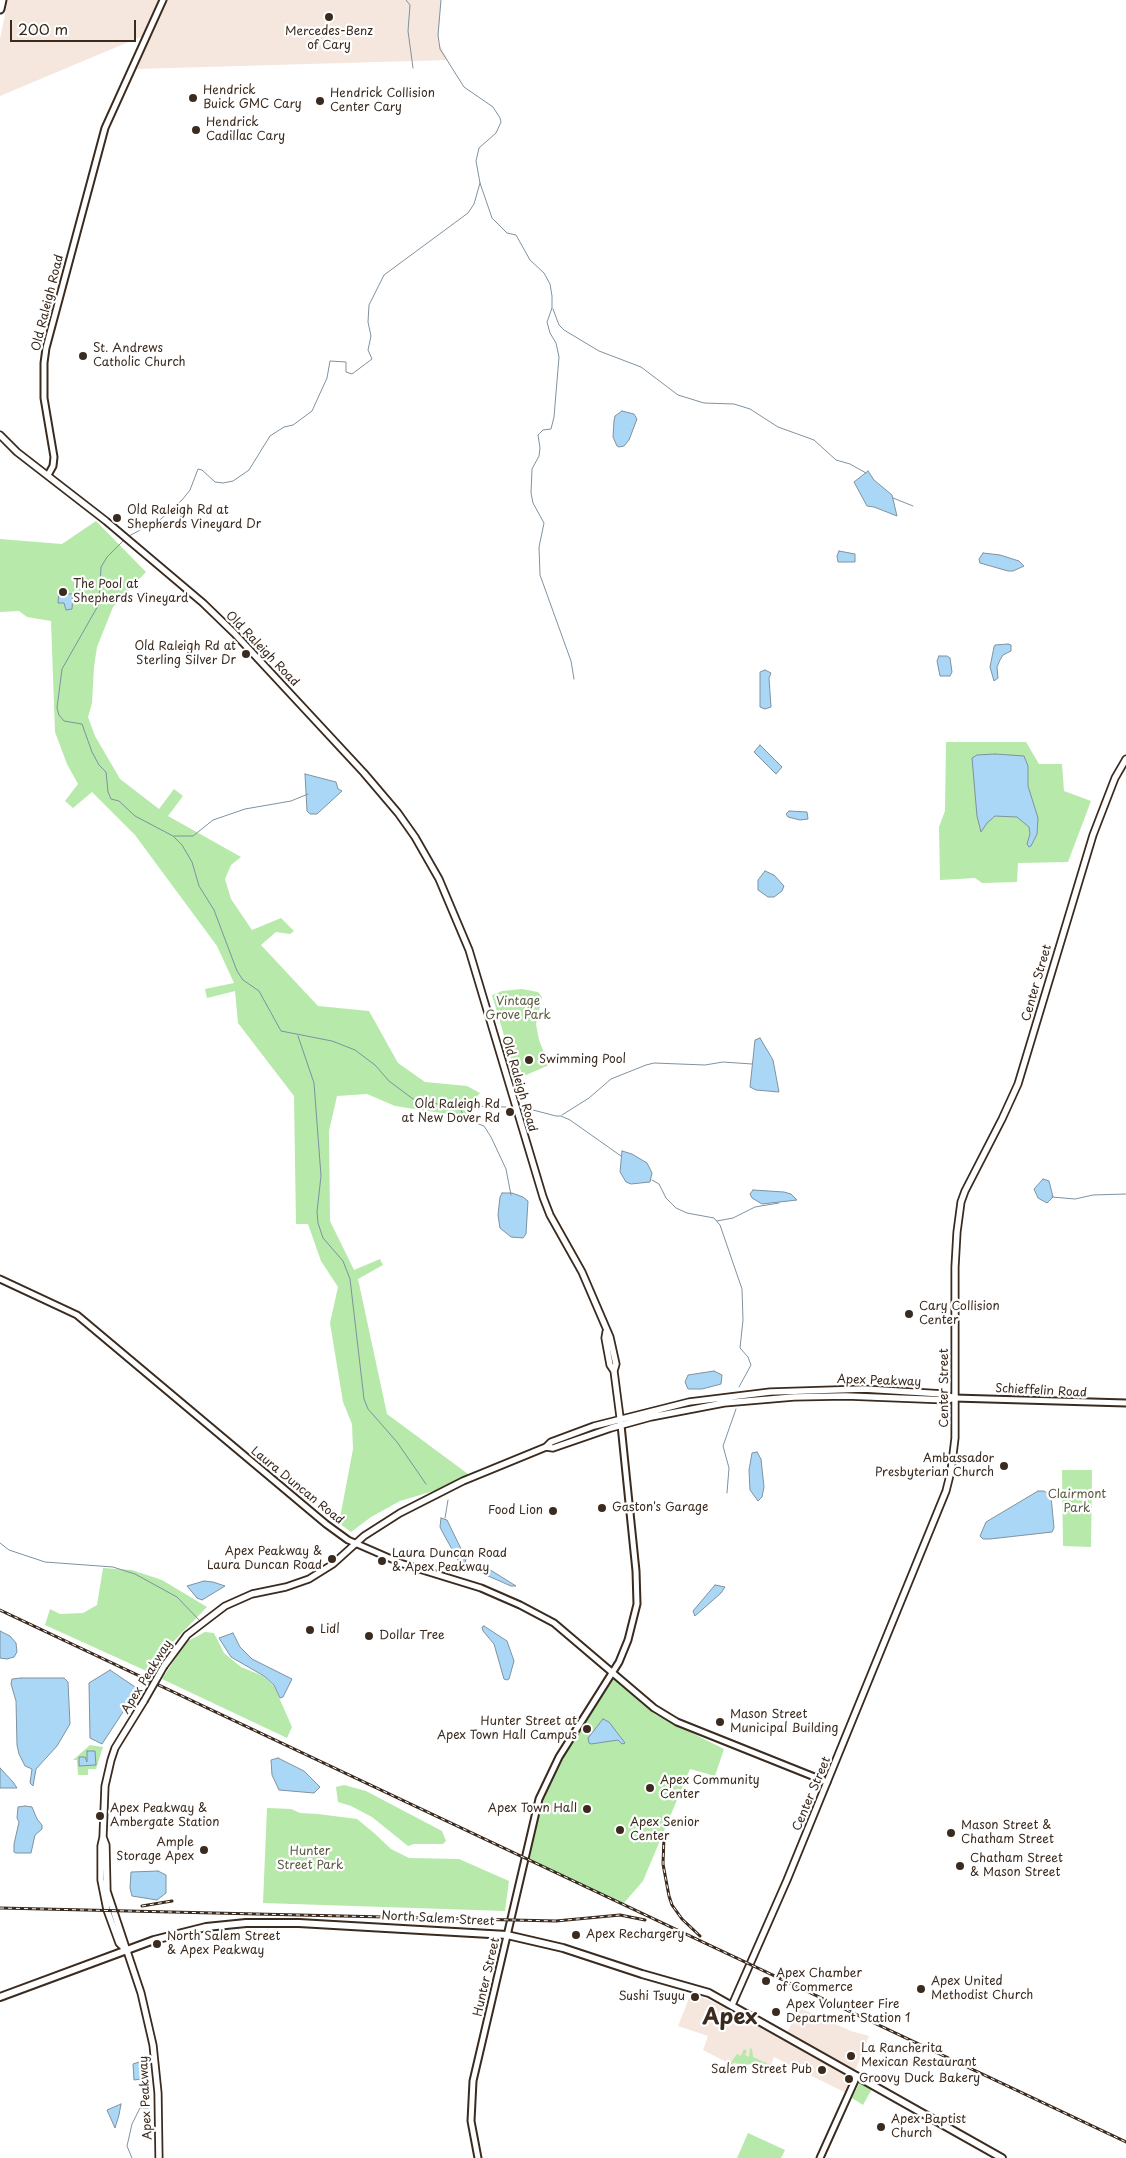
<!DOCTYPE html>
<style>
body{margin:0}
#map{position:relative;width:1126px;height:2158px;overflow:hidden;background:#fff;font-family:"Playpen Sans",sans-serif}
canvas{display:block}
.scale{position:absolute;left:10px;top:20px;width:126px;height:22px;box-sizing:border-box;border:2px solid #3b2a1e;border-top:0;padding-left:6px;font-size:15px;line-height:18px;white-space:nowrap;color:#3b2a1e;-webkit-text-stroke:4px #fff;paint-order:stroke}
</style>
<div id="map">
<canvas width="1126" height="2158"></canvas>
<div class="scale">200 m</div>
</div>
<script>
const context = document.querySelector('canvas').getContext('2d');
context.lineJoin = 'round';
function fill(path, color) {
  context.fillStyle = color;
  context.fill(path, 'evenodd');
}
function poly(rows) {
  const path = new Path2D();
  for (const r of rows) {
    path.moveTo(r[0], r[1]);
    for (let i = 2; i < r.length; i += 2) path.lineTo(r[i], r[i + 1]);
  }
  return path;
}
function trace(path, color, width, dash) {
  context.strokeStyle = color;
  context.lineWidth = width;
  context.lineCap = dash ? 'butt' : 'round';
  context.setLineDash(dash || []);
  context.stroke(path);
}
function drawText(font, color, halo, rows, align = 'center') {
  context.font = font + ' "Playpen Sans",sans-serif';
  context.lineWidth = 4.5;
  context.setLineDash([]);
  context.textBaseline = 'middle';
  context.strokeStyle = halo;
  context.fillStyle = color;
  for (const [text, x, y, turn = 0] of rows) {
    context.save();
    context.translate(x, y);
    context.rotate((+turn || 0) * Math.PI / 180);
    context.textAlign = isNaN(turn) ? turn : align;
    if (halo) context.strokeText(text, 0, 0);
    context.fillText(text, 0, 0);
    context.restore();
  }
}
fill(poly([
 [8,0,441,0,438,42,448,60,135,69,151,36,138,38,0,96,0,39],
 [691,1993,718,2004,783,2040,800,2008,851,2031,869,2036,846,2093,774,2057,770,2067,761,2063,750,2063,737,2070,732,2065,703,2050,708,2036,678,2026]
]), '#f5e6de');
fill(poly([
 [96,521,146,572,113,607,97,647,94,667,92,703,88,717,95,736,120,779,159,809,174,789,183,796,168,816,241,857,231,865,225,879,231,899,252,930,281,918,294,931,290,934,276,932,261,945,318,1006,369,1011,398,1063,425,1082,467,1086,480,1093,471,1103,467,1117,395,1106,367,1094,337,1096,329,1131,330,1221,354,1270,380,1259,383,1265,358,1279,387,1414,472,1477,457,1484,400,1501,371,1517,351,1532,339,1523,353,1449,352,1424,343,1402,330,1323,338,1287,321,1261,308,1224,296,1224,294,1096,238,1023,235,991,207,998,205,989,234,983,217,946,135,835,92,792,73,808,65,801,78,784,67,764,55,732,51,621,27,617,19,611,0,612,0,539,62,544],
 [946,742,1026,742,1039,764,1062,764,1064,791,1091,801,1068,862,1018,863,1017,882,982,883,975,878,940,880,939,827,945,811],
 [522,989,538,992,542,997,536,1024,539,1040,549,1065,517,1079,492,995,502,991],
 [1062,1470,1092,1470,1091,1547,1063,1546],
 [103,1568,132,1570,162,1580,207,1607,171,1644,153,1674,45,1625,50,1609,60,1614,83,1613,97,1605],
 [205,1632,214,1633,224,1653,241,1667,263,1676,274,1686,292,1727,287,1738,162,1679,186,1642],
 [613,1672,641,1703,656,1715,724,1749,715,1776,690,1769,643,1881,623,1904,526,1858,538,1811,556,1766],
 [90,1745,103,1747,96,1769,88,1769,88,1775,78,1775,77,1760,73,1760],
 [344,1785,366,1791,442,1831,446,1841,443,1844,414,1844,408,1846,372,1817,351,1806,338,1802,336,1787],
 [267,1808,291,1809,300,1813,318,1814,357,1819,374,1833,391,1849,409,1858,459,1859,509,1881,505,1911,263,1903],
 [750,2048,752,2049,753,2057,770,2065,769,2067,755,2063,742,2066,734,2062,732,2065,730,2064,737,2054,741,2056,744,2049,747,2051,745,2055,749,2057],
 [860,2082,872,2089,863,2105,852,2098],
 [748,2133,785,2150,781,2158,737,2158]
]), '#b6e9aa');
const water = poly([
 [622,411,634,414,637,419,629,440,624,446,619,447,617,446,613,437,614,421,615,416,622,411],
 [868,471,874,480,892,495,897,516,874,507,867,506,854,482,868,471],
 [839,551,855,554,855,562,838,562,837,556,839,551],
 [983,553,1000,555,1019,561,1024,566,1013,571,1008,571,980,563,979,559,983,553],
 [64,589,66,594,73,594,72,609,66,610,64,603,58,603,59,590,64,589],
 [1008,644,1011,645,1011,651,1003,655,1000,660,997,667,998,678,994,681,990,667,994,647,995,645,1008,644],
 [939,656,947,656,950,658,952,672,950,676,940,676,937,661,939,656],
 [765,670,771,673,769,678,771,707,765,709,760,707,760,672,765,670],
 [760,745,782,767,776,774,754,752,760,745],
 [995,754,1024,756,1028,766,1028,786,1038,818,1037,834,1031,846,1029,847,1027,844,1030,834,1029,827,1017,817,995,816,987,823,981,832,977,816,972,758,977,755,995,754],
 [305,774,336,782,338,789,342,791,317,814,310,814,307,811,305,774],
 [789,811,807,812,808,819,800,820,788,817,786,814,789,811],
 [765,871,774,875,784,886,782,891,774,897,768,897,758,890,758,880,765,871],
 [760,1038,773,1060,779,1092,756,1090,750,1087,755,1040,760,1038],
 [622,1151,632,1154,647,1163,652,1173,650,1182,631,1184,626,1182,620,1172,622,1151],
 [1043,1179,1049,1181,1053,1197,1047,1203,1038,1198,1034,1189,1043,1179],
 [753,1190,784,1192,791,1194,797,1200,762,1204,752,1198,750,1194,753,1190],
 [502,1193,512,1193,523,1197,528,1201,526,1234,523,1238,511,1237,500,1228,498,1215,500,1197,502,1193],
 [714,1371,722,1375,721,1384,702,1389,688,1389,685,1382,688,1375,714,1371],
 [757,1452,761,1459,764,1487,762,1497,758,1501,750,1490,749,1470,752,1453,757,1452],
 [1038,1491,1044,1491,1051,1496,1054,1528,1052,1532,990,1539,983,1539,980,1536,986,1522,1038,1491],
 [441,1518,447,1520,466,1559,465,1564,459,1562,443,1533,440,1527,441,1518],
 [481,1565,484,1566,516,1586,511,1586,479,1572,477,1566,481,1565],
 [204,1581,213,1582,225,1586,202,1600,197,1598,187,1586,204,1581],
 [715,1585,725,1587,721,1593,695,1616,693,1611,715,1585],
 [484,1626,507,1641,514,1661,509,1679,507,1680,504,1679,494,1644,483,1631,482,1627,484,1626],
 [0,1631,10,1636,16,1643,17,1652,14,1657,7,1659,0,1658,0,1631],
 [233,1633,240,1647,252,1659,292,1679,283,1697,280,1698,274,1685,264,1676,231,1657,219,1638,233,1633],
 [110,1670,138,1689,102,1744,90,1738,89,1683,110,1670],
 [21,1678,64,1678,68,1682,70,1724,57,1746,36,1769,33,1786,30,1783,32,1769,25,1766,19,1754,17,1745,16,1701,11,1684,12,1679,21,1678],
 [603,1719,609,1722,625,1743,622,1744,618,1740,591,1744,589,1743,588,1738,603,1719],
 [87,1751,95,1751,96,1765,79,1766,79,1757,85,1757,87,1762,87,1751],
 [278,1758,304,1771,320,1787,314,1793,279,1790,272,1775,271,1760,278,1758],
 [0,1768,13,1782,17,1788,0,1788,0,1768],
 [25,1806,32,1807,37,1819,42,1825,42,1829,35,1835,31,1853,16,1853,14,1852,14,1844,19,1822,17,1818,18,1807,25,1806],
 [158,1871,166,1875,166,1893,157,1900,132,1896,130,1888,131,1872,158,1871],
 [145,2060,148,2061,148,2078,134,2080,133,2064,145,2060],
 [121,2104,119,2115,115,2128,107,2110,121,2104]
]);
fill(water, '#abd7f6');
trace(water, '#7e92a0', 1);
trace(poly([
 [406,0,410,5,408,31,413,68],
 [441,0,438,35,440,49,464,87,493,107,500,118,501,122,496,133,479,148,476,161,480,183,492,218,507,233,516,235,530,260,544,273,550,284,552,296,552,308,547,322,550,333,556,343,559,357,554,417,551,429,543,430,538,435,540,448,539,456,532,469,531,493,533,503,544,523,539,547,540,575,571,661,574,679],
 [553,309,559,325,564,330,599,351,641,367,678,395,704,403,734,404,750,409,778,427,814,440,836,460,850,464,866,473],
 [893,498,913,506],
 [129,536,161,519,182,500,190,490,198,469,202,470,215,482,223,483,233,481,249,470,270,436,284,427,293,425,312,411,327,378,330,361,346,362,346,372,352,374,372,359,368,350,371,336,368,322,369,305,384,275,468,213,474,204,480,183],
 [124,540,107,557,101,567,99,604,62,669,57,708,59,715,64,721,82,724,92,752,99,765,106,772,108,792,111,799,119,801,135,816,173,836,182,845,192,862,199,886,214,910,237,971,243,980,259,991,281,1031,332,1041,355,1050,375,1065,389,1081,413,1099,443,1105,506,1107],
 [174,836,193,836,213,820,245,809,291,801,308,794],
 [298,1036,314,1083,321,1176,317,1212,318,1223,323,1238,343,1261,350,1279,364,1399,368,1409,397,1442,426,1484],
 [524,1105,533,1110,556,1116,561,1116,570,1120,621,1156],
 [459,1106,465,1119,484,1126,491,1137,506,1169,511,1195],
 [562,1115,589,1098,611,1079,646,1065,654,1063,705,1065,723,1062,752,1064],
 [652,1180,659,1184,666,1198,676,1208,687,1213,714,1218,720,1225,742,1289,743,1320,740,1348,748,1357,751,1365,739,1387],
 [1052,1197,1075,1199,1093,1195,1126,1194],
 [717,1221,733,1218,755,1207,779,1203],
 [727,1493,729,1468,723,1446,736,1409],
 [445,1518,448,1500],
 [0,1543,9,1550,45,1562,113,1567,135,1574,177,1597,201,1622],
 [132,2158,127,2146,132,2124,140,2108,148,2108]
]), '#7e92a0', 1);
const tertiary = poly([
 [48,475,53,466,54,457,44,398,44,363,46,348,105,128,163,0],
 [0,1279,77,1315,326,1524,348,1540,403,1564,481,1588,520,1605,554,1623,654,1708,677,1722,827,1782],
 [954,1398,1126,1403],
 [478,2158,471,2121,473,2081,539,1799,559,1757,619,1662,628,1640,637,1604,636,1571,621,1425],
 [820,2158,857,2076]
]);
const secondary = poly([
 [0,435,17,452,106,521,203,603,234,633,364,773,398,813,415,837,439,879,469,950,543,1197,550,1215,582,1272,610,1337,616,1364,614,1371,621,1425],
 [606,1332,605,1338,610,1365,614,1371],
 [546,1447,553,1448,611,1428,651,1417,724,1403,794,1397,846,1396,947,1400,954,1398],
 [164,1666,187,1635,225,1606,252,1594,286,1587,309,1579,333,1564,364,1536,400,1513,463,1481,546,1447,551,1442,594,1426,689,1402,770,1392,864,1389,944,1394,954,1398],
 [103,1837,106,1845,107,1891,141,1993,153,2045,158,2093,159,2158],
 [126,1950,119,1943,107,1910,101,1880,101,1846,103,1837,105,1786,111,1760,115,1748,144,1701],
 [732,2005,787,1880,946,1491,951,1471,955,1438,955,1267,957,1232,961,1202,965,1191,1002,1119,1018,1084,1093,835,1115,778,1126,759]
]);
const primary = poly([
 [0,1997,154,1940,206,1927,246,1923,299,1923,507,1935,563,1948,642,1974,709,1993,1002,2158]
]);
const trunk = poly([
 [0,9,2,0]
]);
trace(tertiary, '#3b2a1e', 9);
trace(secondary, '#3b2a1e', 9);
trace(primary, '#3b2a1e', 10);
trace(trunk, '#3b2a1e', 11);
trace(tertiary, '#fff', 5);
trace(secondary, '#fff', 5.5);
trace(primary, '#fff', 6);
trace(trunk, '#fff', 7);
const rail = poly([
 [0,1610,1126,2142],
 [664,1837,663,1864,669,1896,672,1905,682,1919,700,1936],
 [142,1906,172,1901],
 [0,1908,556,1921,620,1915,645,1920]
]);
trace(rail, '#3b2a1e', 3);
trace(rail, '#fff', 1, [4]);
const secondaryBridge = poly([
 [144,1701,164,1666]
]);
trace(secondaryBridge, '#3b2a1e', 9, []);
trace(secondaryBridge, '#fff', 5.5);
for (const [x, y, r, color] of [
 [329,17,5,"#3b2a1e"],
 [193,98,5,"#3b2a1e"],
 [320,101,5,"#3b2a1e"],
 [196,130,5,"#3b2a1e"],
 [83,356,5,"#3b2a1e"],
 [117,518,5,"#3b2a1e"],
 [63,592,5,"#3b2a1e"],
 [246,654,5,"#3b2a1e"],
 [529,1060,5,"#3b2a1e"],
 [510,1112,5,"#3b2a1e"],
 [909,1314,5,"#3b2a1e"],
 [1004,1466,5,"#3b2a1e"],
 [602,1508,5,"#3b2a1e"],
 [553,1511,5,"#3b2a1e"],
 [332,1559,5,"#3b2a1e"],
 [382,1561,5,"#3b2a1e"],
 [310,1630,5,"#3b2a1e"],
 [369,1636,5,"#3b2a1e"],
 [720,1722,5,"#3b2a1e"],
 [587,1729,5,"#3b2a1e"],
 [650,1788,5,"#3b2a1e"],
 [587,1809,5,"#3b2a1e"],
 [100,1816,5,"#3b2a1e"],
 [620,1830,5,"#3b2a1e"],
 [951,1833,5,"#3b2a1e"],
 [204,1850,5,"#3b2a1e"],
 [960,1866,5,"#3b2a1e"],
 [576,1935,5,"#3b2a1e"],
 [157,1944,5,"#3b2a1e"],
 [766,1981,5,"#3b2a1e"],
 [921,1989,5,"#3b2a1e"],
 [695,1997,5,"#3b2a1e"],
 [776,2012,5,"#3b2a1e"],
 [851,2056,5,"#3b2a1e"],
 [822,2070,5,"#3b2a1e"],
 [849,2079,5,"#3b2a1e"],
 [881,2127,5,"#3b2a1e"]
]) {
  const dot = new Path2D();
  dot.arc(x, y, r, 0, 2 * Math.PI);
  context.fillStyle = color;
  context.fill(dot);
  trace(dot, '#fff', 2);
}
drawText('12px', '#3b2a1e', '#fff', [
 ["Mercedes-Benz",329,32,"center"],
 ["of Cary",329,46,"center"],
 ["Hendrick",203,91],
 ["Buick GMC Cary",203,105],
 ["Hendrick Collision",330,94],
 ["Center Cary",330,108],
 ["Hendrick",206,123],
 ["Cadillac Cary",206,137],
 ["St. Andrews",93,349],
 ["Catholic Church",93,363],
 ["Old Raleigh Rd at",127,511],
 ["Shepherds Vineyard Dr",127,525],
 ["The Pool at",73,585],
 ["Shepherds Vineyard",73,599],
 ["Old Raleigh Rd at",236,647,"right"],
 ["Sterling Silver Dr",236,661,"right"],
 ["Swimming Pool",539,1060],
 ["Old Raleigh Rd",500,1105,"right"],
 ["at New Dover Rd",500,1119,"right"],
 ["Cary Collision",919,1307],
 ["Center",919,1321],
 ["Ambassador",994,1459,"right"],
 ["Presbyterian Church",994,1473,"right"],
 ["Gaston's Garage",612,1508],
 ["Food Lion",543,1511,"right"],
 ["Apex Peakway &",322,1552,"right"],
 ["Laura Duncan Road",322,1566,"right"],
 ["Laura Duncan Road",392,1554],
 ["& Apex Peakway",392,1568],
 ["Lidl",320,1630],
 ["Dollar Tree",379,1636],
 ["Mason Street",730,1715],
 ["Municipal Building",730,1729],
 ["Hunter Street at",577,1722,"right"],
 ["Apex Town Hall Campus",577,1736,"right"],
 ["Apex Community",660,1781],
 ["Center",660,1795],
 ["Apex Peakway &",110,1809],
 ["Ambergate Station",110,1823],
 ["Apex Town Hall",577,1809,"right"],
 ["Apex Senior",630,1823],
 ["Center",630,1837],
 ["Mason Street &",961,1826],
 ["Chatham Street",961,1840],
 ["Ample",194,1843,"right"],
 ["Storage Apex",194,1857,"right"],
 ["Chatham Street",970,1859],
 ["& Mason Street",970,1873],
 ["Apex Rechargery",586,1935],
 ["North Salem Street",167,1937],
 ["& Apex Peakway",167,1951],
 ["Apex Chamber",776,1974],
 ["of Commerce",776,1988],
 ["Apex United",931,1982],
 ["Methodist Church",931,1996],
 ["Sushi Tsuyu",685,1997,"right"],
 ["Apex Volunteer Fire",786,2005],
 ["Department Station 1",786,2019],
 ["La Rancherita",861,2049],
 ["Mexican Restaurant",861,2063],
 ["Salem Street Pub",812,2070,"right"],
 ["Groovy Duck Bakery",859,2079],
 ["Apex Baptist",891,2120],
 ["Church",891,2134]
], 'left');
drawText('12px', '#3b2a1e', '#fff', [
 ["Old Raleigh Road",48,303,-76],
 ["Old Raleigh Road",262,649,46],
 ["Center Street",1037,983,-74],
 ["Old Raleigh Road",519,1084,74],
 ["Apex Peakway",879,1381,2],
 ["Center Street",945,1388,-90],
 ["Schieffelin Road",1041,1391,3],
 ["Laura Duncan Road",297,1486,39],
 ["Apex Peakway",147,1677,-58],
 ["Center Street",812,1794,-67],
 ["North Salem Street",438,1919,3],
 ["Hunter Street",487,1977,-77],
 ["Apex Peakway",146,2098,-93]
]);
drawText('12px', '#5a5a41', '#fff', [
 ["Vintage",518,1002],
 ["Grove Park",518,1016],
 ["Clairmont",1077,1495],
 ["Park",1077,1509],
 ["Hunter",310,1852],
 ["Street Park",310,1866]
]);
drawText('bold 22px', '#3b2a1e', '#fff', [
 ["Apex",730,2018]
]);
</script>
